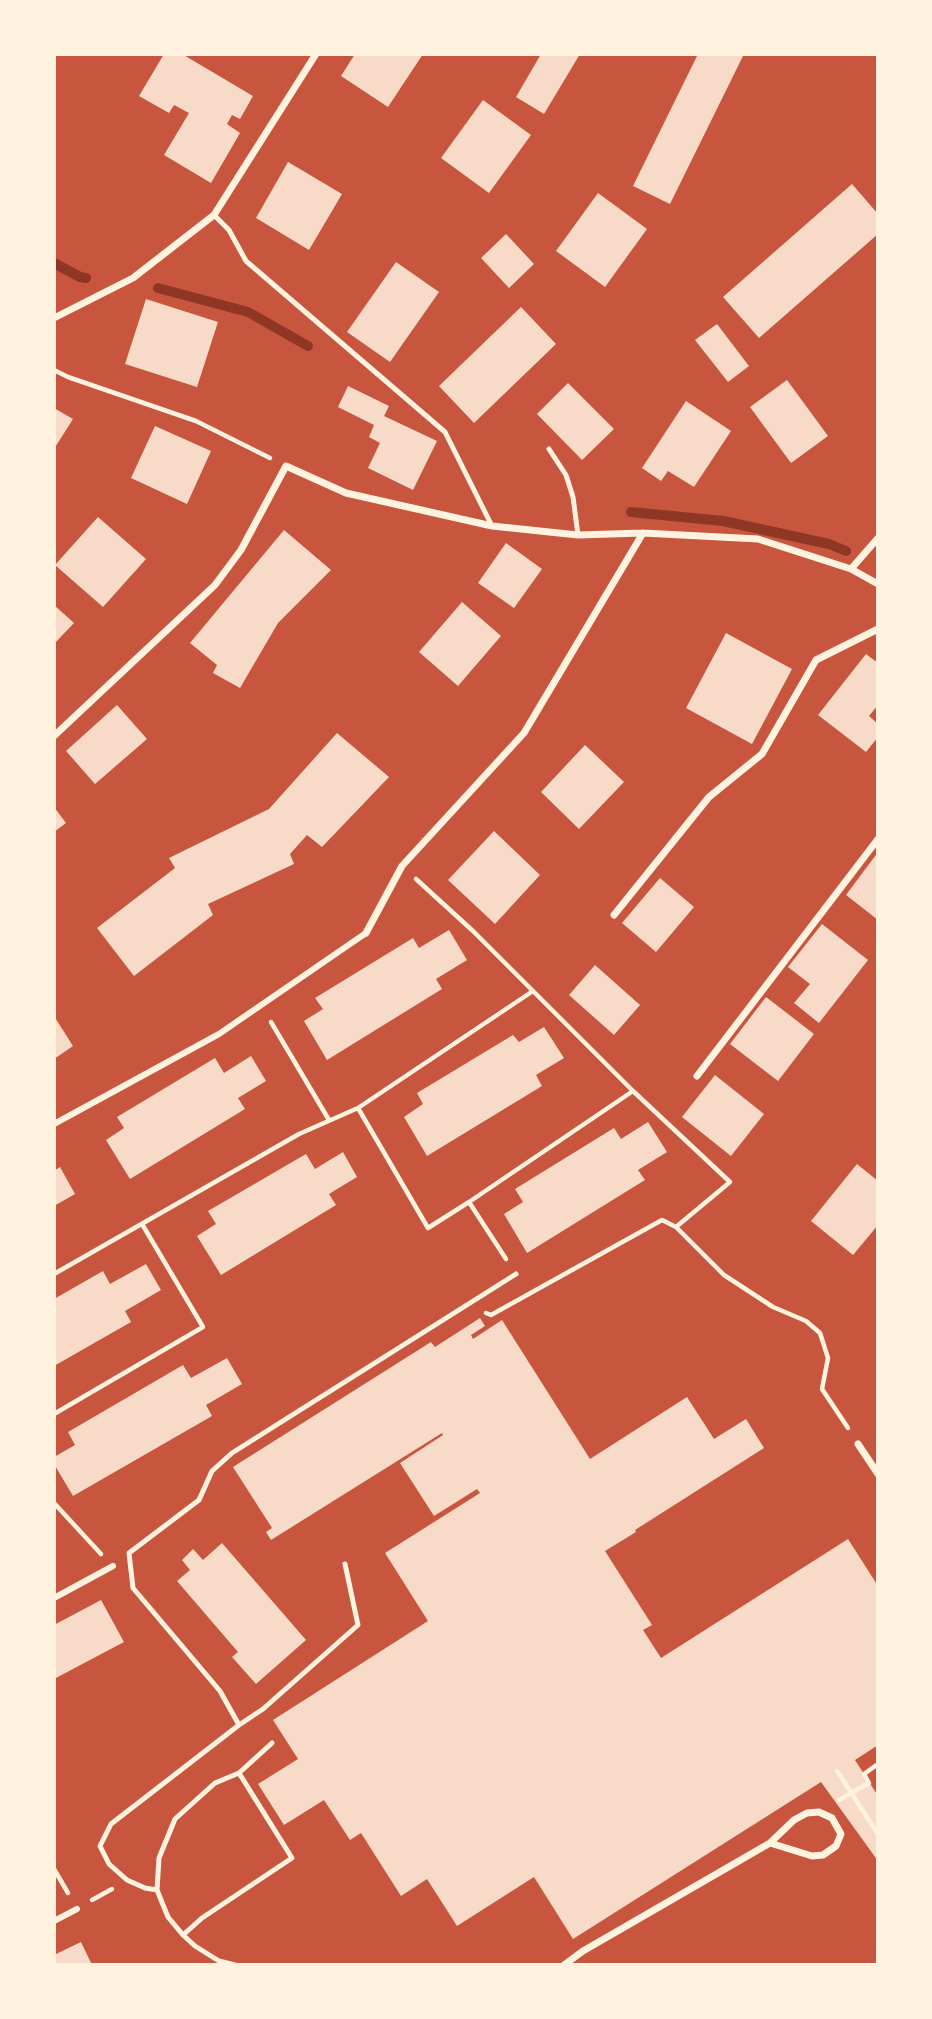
<!DOCTYPE html>
<style>
body{margin:0}
#map{position:relative;width:932px;height:2019px;overflow:hidden;background:#c8553d;font-family:Jost,sans-serif}
canvas{display:block}
.frame{position:absolute;inset:0;border:56px solid #fff3e0;pointer-events:none}
</style>
<div id="map">
<canvas width="932" height="2019"></canvas>
<div class="frame"></div>
</div>
<script>
const context = document.querySelector('canvas').getContext('2d');
context.lineJoin = 'round';
function poly(rows) {
  const path = new Path2D();
  for (const r of rows) {
    path.moveTo(r[0], r[1]);
    for (let i = 2; i < r.length; i += 2) path.lineTo(r[i], r[i + 1]);
  }
  return path;
}
function trace(path, color, width, dash) {
  context.strokeStyle = color;
  context.lineWidth = width;
  context.lineCap = dash ? 'butt' : 'round';
  context.setLineDash(dash || []);
  context.stroke(path);
}
function fill(path, color) {
  context.fillStyle = color;
  context.fill(path, 'evenodd');
}
trace(poly([
 [54,263,80,277,86,278],
 [158,288,248,312,308,346],
 [631,512,723,521,829,544,846,551]
]), '#8f3625', 10);
fill(poly([
 [164,54,182,54,253,96,240,119,232,115,227,124,240,133,211,183,164,155,189,113,174,105,169,113,139,96],
 [355,54,423,54,388,107,341,76],
 [541,54,580,54,544,114,516,97],
 [698,54,744,54,670,204,633,186],
 [483,100,531,135,489,193,441,158],
 [288,162,342,194,309,250,256,218],
 [852,184,878,214,878,234,759,338,723,297],
 [598,193,647,229,605,287,556,251],
 [506,234,534,264,509,288,481,258],
 [396,262,439,292,390,362,347,332],
 [146,299,218,322,197,387,125,364],
 [521,307,556,344,474,423,439,386],
 [717,324,749,366,728,382,695,340],
 [787,380,828,436,791,463,750,407],
 [568,383,614,429,582,460,537,414],
 [348,386,389,406,384,416,437,441,413,490,368,468,380,443,369,437,374,425,338,407],
 [686,401,731,431,694,487,668,471,661,481,642,468],
 [54,408,73,419,54,449],
 [155,426,211,451,187,504,131,478],
 [98,517,146,559,103,607,55,565],
 [284,530,331,570,278,623,240,688,213,673,217,665,190,643],
 [506,543,542,569,514,608,478,583],
 [462,602,501,636,458,686,419,652],
 [54,605,74,623,54,644],
 [726,633,792,669,752,744,686,708],
 [866,654,878,663,878,705,869,716,878,724,878,737,866,752,818,715],
 [117,705,147,739,95,784,66,751],
 [337,733,389,777,322,847,307,835,290,854,294,864,208,904,213,915,134,976,97,928,175,868,169,858,269,809],
 [585,745,624,782,579,829,541,792],
 [54,807,66,823,54,832],
 [494,831,540,875,495,924,448,880],
 [878,852,878,920,846,895],
 [660,878,694,907,656,952,622,923],
 [822,924,868,960,819,1023,794,1003,810,984,788,967],
 [449,930,467,960,436,979,442,989,327,1060,304,1021,323,1009,315,998,413,938,419,948],
 [595,965,640,1005,614,1035,569,995],
 [766,997,814,1034,778,1081,730,1044],
 [54,1016,73,1046,54,1059],
 [544,1027,564,1058,536,1075,542,1086,427,1156,404,1117,423,1104,417,1093,513,1035,519,1042],
 [251,1056,266,1081,238,1098,245,1109,130,1179,106,1140,124,1128,117,1117,215,1058,224,1073],
 [715,1075,764,1114,731,1156,682,1117],
 [648,1122,667,1152,638,1170,645,1180,527,1253,504,1214,523,1202,515,1189,614,1128,621,1139],
 [343,1152,357,1177,329,1194,336,1205,221,1275,197,1236,216,1224,208,1211,306,1154,315,1169],
 [857,1164,878,1181,878,1225,853,1255,811,1221],
 [60,1167,75,1194,54,1206,54,1171],
 [146,1264,161,1290,125,1311,131,1322,54,1366,54,1299,103,1271,110,1284],
 [480,1318,485,1326,471,1335,473,1339,502,1320,590,1459,687,1397,714,1439,746,1419,764,1448,635,1530,636,1532,605,1551,652,1625,643,1630,661,1658,848,1539,878,1586,878,1745,855,1760,878,1796,878,1861,821,1782,573,1939,534,1877,457,1926,427,1879,401,1896,361,1833,350,1840,324,1800,284,1825,258,1784,298,1759,273,1720,428,1621,385,1553,480,1493,477,1489,434,1516,400,1463,443,1435,442,1433,271,1540,266,1532,272,1528,233,1467,431,1342,435,1347],
 [227,1358,242,1384,206,1405,212,1416,73,1496,54,1464,54,1457,75,1445,68,1432,183,1365,191,1378],
 [222,1543,306,1640,256,1684,232,1657,238,1652,177,1581,190,1570,182,1560,193,1549,203,1560],
 [101,1600,124,1642,54,1679,54,1625],
 [81,1942,92,1965,54,1965,54,1955]
]), '#f7dbc8');
trace(poly([
 [54,370,68,377,196,421,270,458],
 [416,879,473,931,633,1091,730,1182,676,1227,724,1275,773,1307,806,1321,820,1333,828,1358,822,1389,848,1428],
 [271,1022,329,1120],
 [358,1108,428,1228,469,1202],
 [506,1259,469,1202,633,1091],
 [54,1274,299,1134,358,1108,533,991],
 [486,1313,491,1315,662,1220,676,1227],
 [54,1414,203,1327,142,1224],
 [54,1503,101,1554],
 [837,1771,878,1834],
 [839,1800,869,1783,864,1774,878,1764],
 [54,1869,68,1893],
 [92,1900,112,1889]
]), '#fff3e0', 4.5);
trace(poly([
 [214,215,229,230,246,261,445,432,492,526],
 [549,449,566,475,573,497,578,535],
 [239,1725,263,1709,358,1625,345,1564],
 [239,1773,272,1743],
 [157,1890,145,1888,127,1880,109,1864,100,1846,111,1824,239,1725,220,1691,133,1588,129,1553,199,1500,212,1471,232,1453,516,1274],
 [183,1935,202,1918,292,1858,239,1773,215,1783,175,1819,159,1858,157,1890,168,1917,183,1935,195,1946,219,1961,235,1965]
]), '#fff3e0', 5);
trace(poly([
 [54,1124,219,1034,366,933],
 [54,1598,113,1566],
 [54,1921,77,1909]
]), '#fff3e0', 6);
trace(poly([
 [54,318,133,278,214,215,316,54],
 [851,569,878,538],
 [54,736,215,585,241,550,286,466,346,493,492,526,578,535,643,533,758,539,851,569,878,584],
 [614,915,709,797,762,754,816,660,878,629],
 [366,933,402,866,524,733,643,533],
 [697,1076,878,839],
 [858,1444,878,1474],
 [564,1965,583,1951,770,1843,794,1820,807,1813,819,1812,832,1818,841,1834,836,1846,823,1855,812,1856,770,1843]
]), '#fff3e0', 7);
</script>
